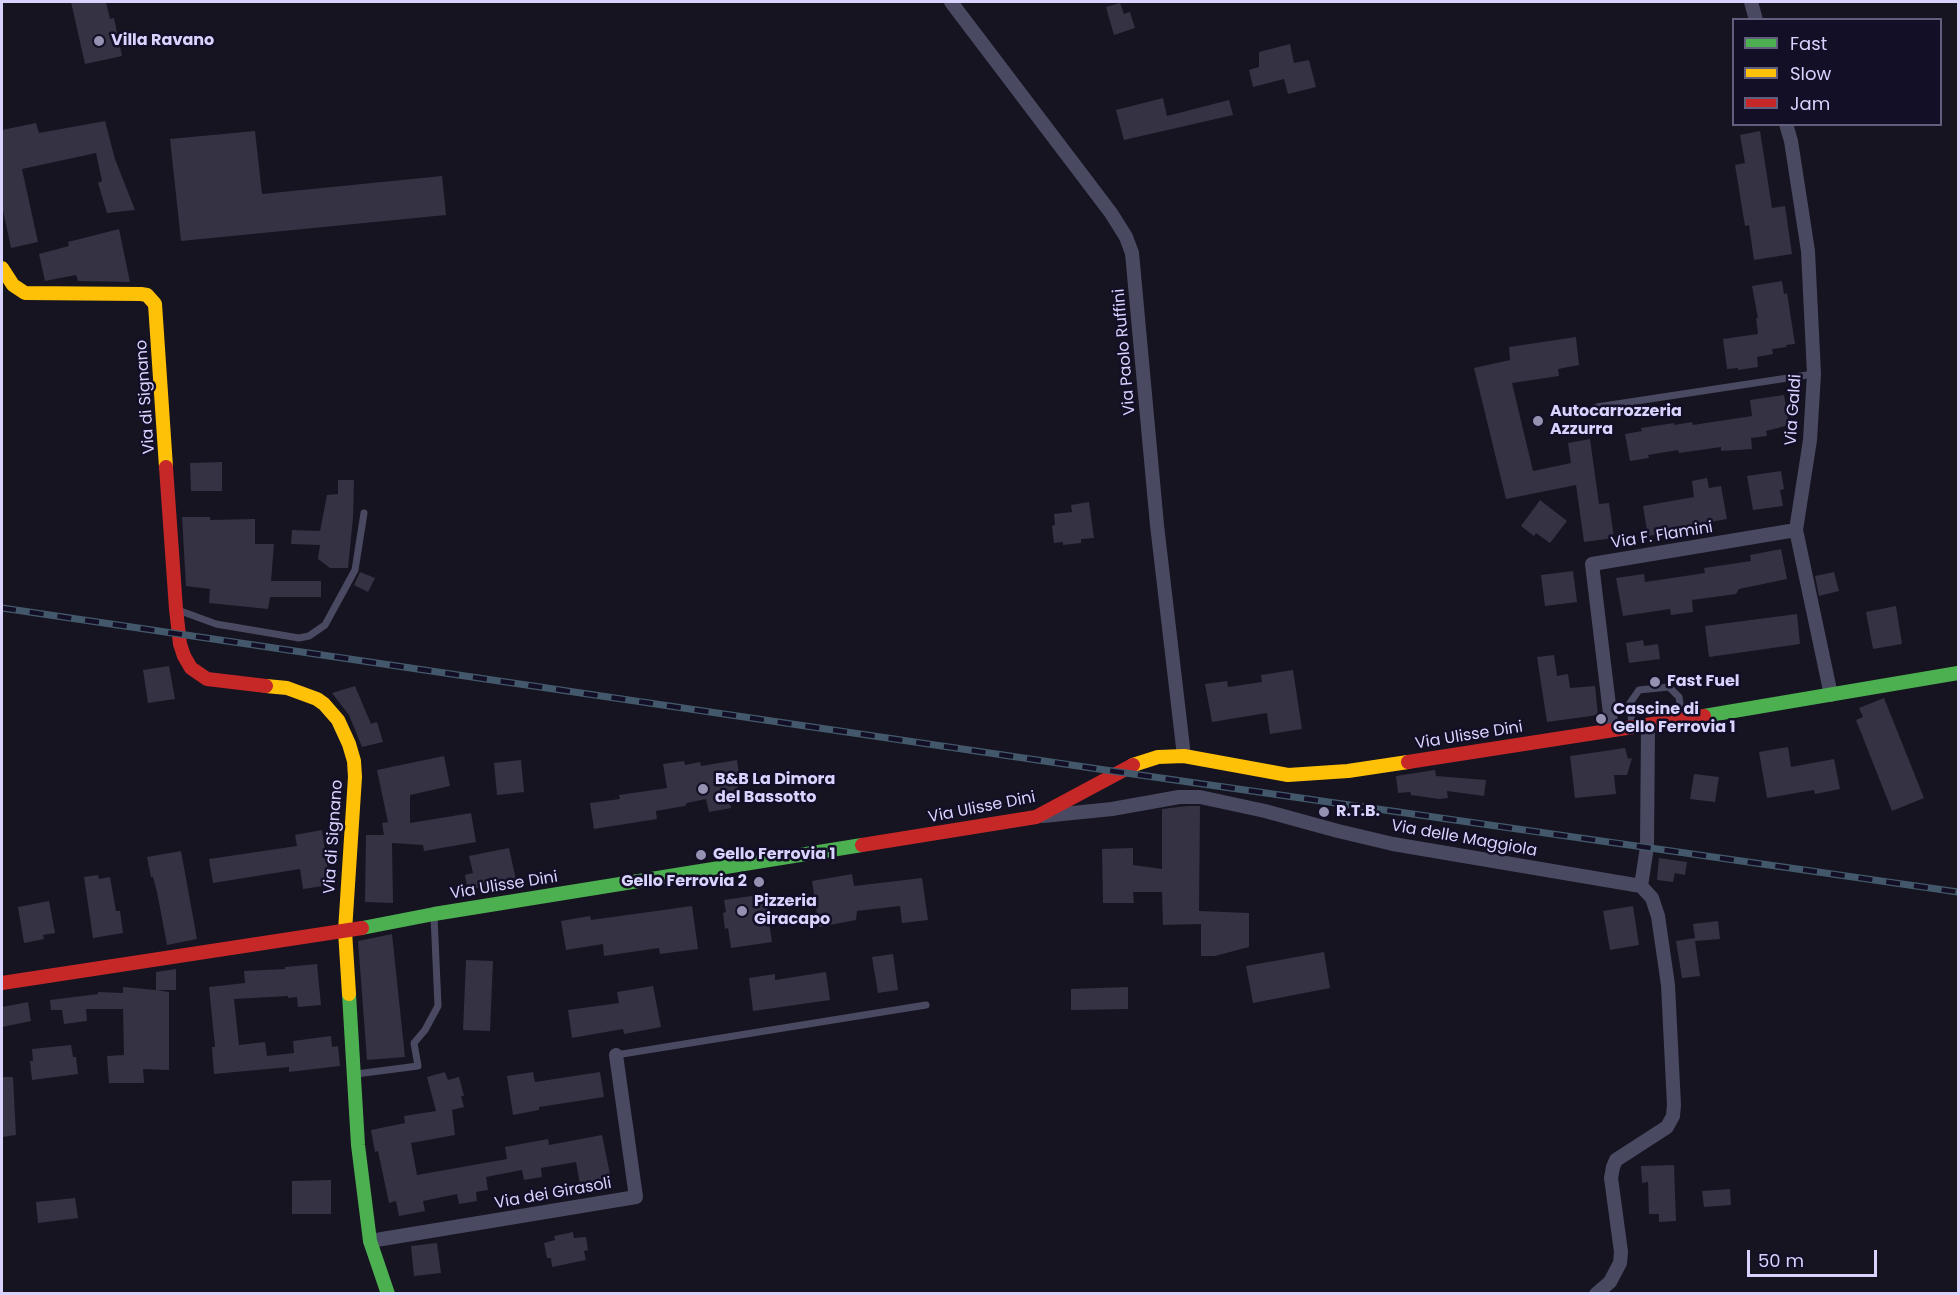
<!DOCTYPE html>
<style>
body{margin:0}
#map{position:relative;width:1960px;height:1295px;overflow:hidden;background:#161421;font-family:Poppins,sans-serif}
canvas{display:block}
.frame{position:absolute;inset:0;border:3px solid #d9d4ff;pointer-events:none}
.legend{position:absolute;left:1732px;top:18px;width:210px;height:108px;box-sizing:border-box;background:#130f26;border:2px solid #625e7d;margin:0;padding:8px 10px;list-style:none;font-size:18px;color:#d9d4ff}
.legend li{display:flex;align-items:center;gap:12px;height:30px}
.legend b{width:30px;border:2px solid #625e7d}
.scale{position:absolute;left:1747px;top:1250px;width:130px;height:27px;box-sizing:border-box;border:3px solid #d9d4ff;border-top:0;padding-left:8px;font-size:18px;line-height:21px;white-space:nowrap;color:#d9d4ff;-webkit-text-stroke:4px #130f26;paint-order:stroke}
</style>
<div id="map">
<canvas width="1960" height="1295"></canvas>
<div class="frame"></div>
<ul class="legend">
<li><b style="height:8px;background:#4caf50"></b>Fast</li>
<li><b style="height:8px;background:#ffc107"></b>Slow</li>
<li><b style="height:8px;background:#c62828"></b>Jam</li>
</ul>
<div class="scale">50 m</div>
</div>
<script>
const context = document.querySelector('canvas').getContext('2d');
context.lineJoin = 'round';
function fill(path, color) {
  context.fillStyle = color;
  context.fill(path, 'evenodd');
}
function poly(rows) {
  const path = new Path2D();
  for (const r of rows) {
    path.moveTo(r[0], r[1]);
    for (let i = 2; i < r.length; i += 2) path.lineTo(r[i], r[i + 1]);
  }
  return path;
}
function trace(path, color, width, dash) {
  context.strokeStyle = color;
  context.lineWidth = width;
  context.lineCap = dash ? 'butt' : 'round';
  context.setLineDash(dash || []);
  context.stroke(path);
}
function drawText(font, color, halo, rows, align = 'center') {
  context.font = font + ' Poppins,sans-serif';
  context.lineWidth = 5;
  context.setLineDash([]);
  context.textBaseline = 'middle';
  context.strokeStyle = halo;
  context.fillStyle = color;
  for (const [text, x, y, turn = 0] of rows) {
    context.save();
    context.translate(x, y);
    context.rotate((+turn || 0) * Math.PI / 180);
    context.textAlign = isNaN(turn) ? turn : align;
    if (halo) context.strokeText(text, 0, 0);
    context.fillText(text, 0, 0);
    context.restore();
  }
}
fill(poly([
 [71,2,106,2,110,19,114,18,122,56,85,64],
 [1120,3,1124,14,1130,12,1135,28,1114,35,1106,7],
 [1290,44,1294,63,1309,60,1316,87,1288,94,1284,79,1253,87,1249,70,1259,67,1259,52],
 [1163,98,1167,116,1229,100,1233,115,1124,140,1116,110],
 [105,121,115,159,135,210,107,213,98,183,102,181,96,153,22,169,38,242,11,248,2,206,2,130,36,123,39,133],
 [255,131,262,194,442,176,446,215,181,241,170,139],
 [1760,131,1772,208,1785,206,1792,254,1754,260,1749,225,1745,226,1735,165,1745,163,1740,135],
 [119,229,130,282,78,281,76,275,45,281,39,254,69,246,68,242],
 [1782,281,1784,294,1787,293,1795,344,1786,345,1787,347,1772,349,1773,354,1757,357,1758,367,1738,370,1738,368,1727,369,1723,339,1758,334,1756,318,1758,318,1752,286],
 [1576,337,1579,365,1558,369,1559,376,1512,383,1533,471,1571,463,1568,443,1590,439,1599,504,1609,503,1614,538,1584,542,1576,485,1506,499,1474,368,1510,360,1509,347],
 [1784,395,1789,425,1766,431,1767,436,1751,438,1752,449,1721,451,1721,447,1679,453,1678,450,1648,455,1649,458,1630,461,1625,434,1642,431,1641,428,1674,423,1674,425,1692,422,1693,425,1752,416,1750,400],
 [222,462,222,491,191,491,190,463],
 [1781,471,1784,489,1780,490,1783,506,1753,510,1747,476],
 [1707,478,1709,488,1721,486,1727,519,1675,528,1676,531,1648,536,1643,506,1694,497,1692,481],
 [338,480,354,480,353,518,348,568,330,568,318,559,320,545,291,544,292,530,320,531,327,495,338,494],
 [1540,500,1567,521,1550,543,1536,533,1534,536,1521,526],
 [1089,502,1094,538,1081,539,1081,543,1063,545,1063,542,1054,543,1052,526,1055,525,1054,514,1072,512,1071,505],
 [182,517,210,517,210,520,255,519,255,544,274,544,271,581,321,581,321,597,270,597,268,609,209,603,210,589,186,586],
 [1781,549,1787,579,1739,589,1736,594,1692,600,1693,612,1671,615,1670,609,1623,616,1616,578,1644,574,1645,582,1705,573,1704,568,1751,561,1750,555],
 [1573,571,1577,602,1545,606,1541,575],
 [360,572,375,578,368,592,354,585],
 [1834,572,1839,591,1819,596,1815,576],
 [1896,606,1902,644,1873,649,1866,612],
 [1797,614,1800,644,1709,657,1705,626],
 [1643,640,1644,646,1658,644,1660,659,1629,663,1626,643],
 [1554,655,1557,676,1568,674,1570,688,1595,686,1598,715,1547,722,1537,657],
 [169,666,175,699,148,703,143,670],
 [1293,670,1302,729,1270,734,1267,713,1212,722,1205,684,1227,681,1228,687,1262,682,1261,675],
 [355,686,371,724,377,722,383,742,362,747,349,715,332,693],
 [1884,698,1924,798,1892,811,1856,720,1863,717,1859,708],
 [1788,747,1791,767,1834,759,1840,789,1815,794,1814,790,1767,798,1759,752],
 [1625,748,1628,759,1632,758,1627,775,1614,775,1616,794,1575,798,1570,756],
 [444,756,450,786,410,795,410,823,471,813,476,842,424,851,423,845,392,843,393,903,365,902,366,835,384,835,382,823,388,822,377,770],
 [521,760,524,792,497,795,494,763],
 [737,760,740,780,737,781,739,793,728,795,731,808,709,812,706,799,687,803,685,806,656,811,657,819,594,829,590,803,620,799,619,795,667,788,663,764,684,761,685,765,700,762,701,766],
 [1435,770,1436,776,1486,780,1484,796,1447,791,1448,798,1439,799,1411,795,1410,792,1398,793,1396,776],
 [1694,774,1719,777,1715,802,1690,799],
 [1187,806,1200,806,1199,911,1249,913,1249,947,1215,956,1201,956,1201,924,1163,925,1162,892,1133,892,1134,903,1103,903,1102,849,1133,848,1133,865,1162,869,1162,809],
 [322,830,330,885,303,889,300,869,213,883,209,859,297,846,295,835],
 [509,848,516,880,468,890,465,875,473,873,469,856],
 [181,851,197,939,167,945,157,892,153,877,151,877,147,857],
 [1659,858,1687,862,1685,875,1675,873,1673,882,1657,880],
 [852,874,854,886,922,878,928,920,902,923,900,906,857,911,856,920,819,927,812,881],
 [98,875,99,879,110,877,116,911,120,911,123,933,93,938,84,877],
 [765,894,772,922,769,922,772,942,731,948,728,928,725,929,723,913,726,912,724,900],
 [49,901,55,933,43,935,44,939,24,943,18,907],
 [692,906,698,949,660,954,659,948,604,956,603,944,566,950,561,921,590,916,591,920],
 [1633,906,1639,945,1610,950,1603,911],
 [1718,921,1720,939,1695,941,1700,976,1682,978,1676,941,1695,938,1693,924],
 [392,934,405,1057,367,1060,358,941],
 [1324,952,1330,988,1253,1003,1246,966],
 [893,954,898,990,878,993,872,957],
 [466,960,493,961,490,1031,463,1030],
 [317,964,321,1005,298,1007,297,997,288,998,288,996,234,999,239,1045,265,1042,267,1056,294,1053,293,1041,331,1036,332,1047,338,1046,340,1066,289,1072,289,1067,214,1074,212,1047,215,1047,209,987,245,983,244,971,285,969,285,967],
 [176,969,176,990,157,990,169,992,169,1070,143,1069,144,1083,109,1083,107,1056,124,1055,123,1009,86,1009,87,1021,64,1024,62,1010,51,1010,50,1000,98,994,98,992,123,993,123,987,156,990,156,972],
 [826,972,830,1000,753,1011,749,978,775,974,775,980],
 [653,986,661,1027,624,1034,623,1029,572,1038,568,1010,619,1003,617,992],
 [1128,987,1128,1009,1071,1010,1071,989],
 [28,1002,31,1021,2,1027,2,1007],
 [71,1045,73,1057,76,1057,78,1074,32,1080,30,1061,33,1061,32,1049],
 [445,1072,448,1080,459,1077,464,1096,461,1096,464,1107,452,1110,455,1135,411,1143,417,1175,507,1159,505,1147,548,1139,549,1145,602,1135,611,1179,580,1185,576,1162,541,1168,542,1177,524,1180,522,1170,486,1177,488,1190,476,1192,477,1201,459,1204,457,1194,423,1201,425,1211,399,1216,396,1201,389,1203,378,1151,375,1152,371,1130,405,1123,404,1116,436,1111,427,1077],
 [533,1072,535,1082,600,1072,604,1097,539,1107,539,1110,513,1115,507,1076],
 [2,1077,13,1077,16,1135,2,1137],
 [1674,1165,1676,1221,1659,1222,1659,1214,1649,1214,1648,1182,1642,1183,1641,1166],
 [331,1180,331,1214,292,1214,292,1181],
 [1730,1189,1731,1205,1704,1207,1702,1191],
 [75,1198,78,1218,38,1223,36,1202],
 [573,1232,574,1238,586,1237,588,1250,584,1251,586,1260,552,1267,551,1258,547,1258,544,1243,555,1240,554,1236],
 [437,1243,441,1273,414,1276,411,1246]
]), '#343243');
trace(poly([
 [1597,407,1814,374],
 [178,610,216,624,299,638,309,636,325,625,355,570,364,513],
 [1632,725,1630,703,1639,690,1669,687,1679,697,1682,717],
 [616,1055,926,1005],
 [356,1074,418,1066,414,1043,425,1030,438,1006,434,916]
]), '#4a4962', 7);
trace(poly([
 [951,2,1111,213,1126,237,1132,253,1157,525,1184,756],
 [1751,2,1756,20],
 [1786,124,1791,141,1808,251,1814,374,1810,440,1796,530,1831,695],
 [1612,730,1592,564,1796,530],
 [1043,816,1112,809,1179,797,1200,797,1265,811,1338,831,1393,844,1641,886,1652,898,1658,916,1668,985,1674,1105,1673,1116,1667,1127,1616,1160,1613,1167,1611,1178,1621,1252,1620,1263,1610,1282,1596,1294],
 [1641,886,1647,847,1648,725],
 [370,1241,636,1197,616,1055]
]), '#4a4962', 14);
trace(poly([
 [1704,716,1958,673],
 [362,928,434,914,862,845],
 [349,994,358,1145,370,1241,388,1294]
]), '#4caf50', 14);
trace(poly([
 [2,268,13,285,25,293,141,294,147,295,155,304,166,467],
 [266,686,287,688,317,699,324,704,338,720,349,744,354,761,355,777,345,931,349,994],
 [1133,765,1158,757,1184,756,1288,775,1348,771,1408,762]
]), '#ffc107', 14);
trace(poly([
 [166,467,176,609,180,644,184,656,191,668,207,679,266,686],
 [1408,762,1704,716],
 [862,845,1036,817,1133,765],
 [2,983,362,928]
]), '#c62828', 14);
const rail = poly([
 [2,608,1119,772,1958,892]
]);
trace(rail, '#43596b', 7);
trace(rail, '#130f26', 4.5, [14]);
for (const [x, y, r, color] of [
 [99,41,6,"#9591b1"],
 [1538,421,6,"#9591b1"],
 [1655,682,6,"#9591b1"],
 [1601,719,6,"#9591b1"],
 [703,789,6,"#9591b1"],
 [1324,812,6,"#9591b1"],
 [701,855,6,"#9591b1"],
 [759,882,6,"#9591b1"],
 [742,911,6,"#9591b1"]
]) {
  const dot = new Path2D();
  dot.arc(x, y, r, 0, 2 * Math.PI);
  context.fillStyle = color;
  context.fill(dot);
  trace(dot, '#130f26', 2);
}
drawText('bold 16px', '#d9d4ff', '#130f26', [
 ["Villa Ravano",111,41],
 ["Autocarrozzeria",1550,412],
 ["Azzurra",1550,430],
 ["Fast Fuel",1667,682],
 ["Cascine di",1613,710],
 ["Gello Ferrovia 1",1613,728],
 ["B&B La Dimora",715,780],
 ["del Bassotto",715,798],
 ["R.T.B.",1336,812],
 ["Gello Ferrovia 1",713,855],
 ["Gello Ferrovia 2",747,882,"right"],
 ["Pizzeria",754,902],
 ["Giracapo",754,920]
], 'left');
drawText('16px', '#d9d4ff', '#130f26', [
 ["Via Paolo Ruffini",1125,352,-95],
 ["Via di Signano",146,397,-94],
 ["Via Galdi",1794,410,-86],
 ["Via F. Flamini",1662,536,-9],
 ["Via Ulisse Dini",1469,736,-9],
 ["Via Ulisse Dini",982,808,-11],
 ["Via di Signano",334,837,-86],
 ["Via delle Maggiola",1464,839,10],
 ["Via Ulisse Dini",504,886,-9],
 ["Via dei Girasoli",553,1194,-10]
]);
</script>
